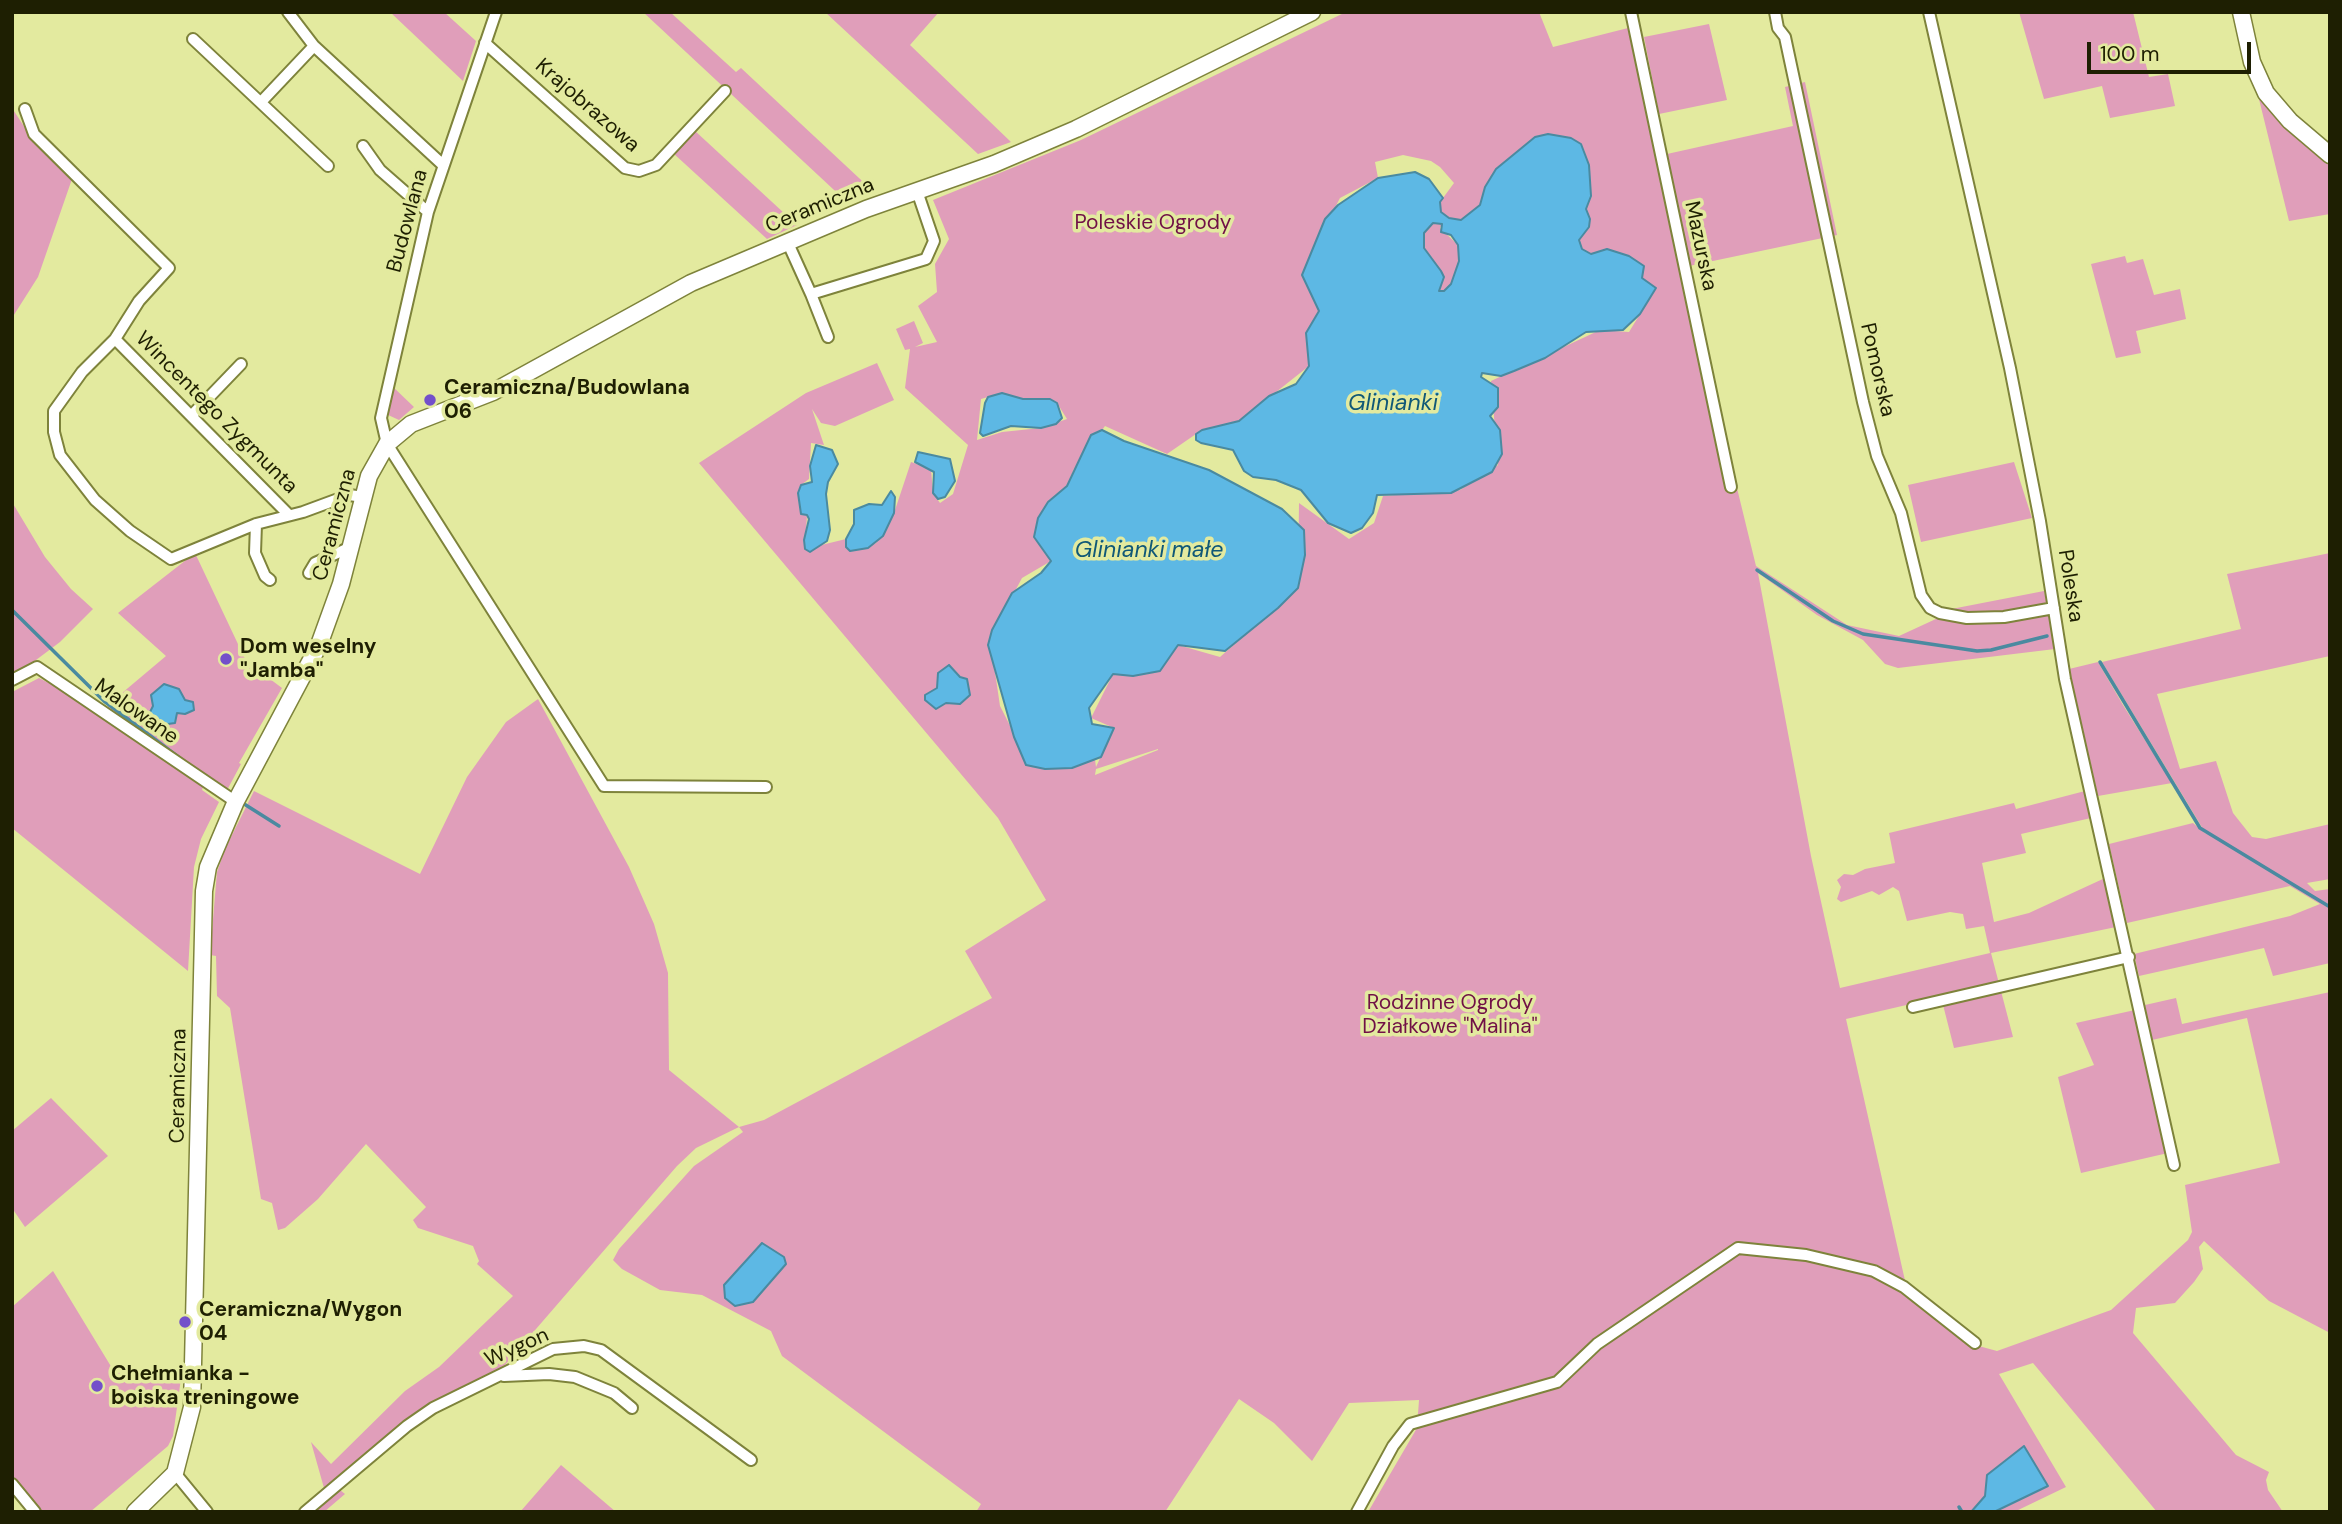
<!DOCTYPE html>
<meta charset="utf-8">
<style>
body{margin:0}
#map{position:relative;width:2342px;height:1524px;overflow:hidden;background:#e3ea9f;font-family:"DM Sans",sans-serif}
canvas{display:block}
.frame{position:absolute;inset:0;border:14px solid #1e1f02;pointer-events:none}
.scale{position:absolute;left:2087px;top:42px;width:164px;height:32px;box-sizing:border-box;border:4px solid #1e1f02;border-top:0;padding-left:9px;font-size:21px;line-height:24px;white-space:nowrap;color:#1e1f02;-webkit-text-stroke:5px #e3ea9f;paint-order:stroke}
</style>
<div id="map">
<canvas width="2342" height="1524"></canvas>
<div class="frame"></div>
<div class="scale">100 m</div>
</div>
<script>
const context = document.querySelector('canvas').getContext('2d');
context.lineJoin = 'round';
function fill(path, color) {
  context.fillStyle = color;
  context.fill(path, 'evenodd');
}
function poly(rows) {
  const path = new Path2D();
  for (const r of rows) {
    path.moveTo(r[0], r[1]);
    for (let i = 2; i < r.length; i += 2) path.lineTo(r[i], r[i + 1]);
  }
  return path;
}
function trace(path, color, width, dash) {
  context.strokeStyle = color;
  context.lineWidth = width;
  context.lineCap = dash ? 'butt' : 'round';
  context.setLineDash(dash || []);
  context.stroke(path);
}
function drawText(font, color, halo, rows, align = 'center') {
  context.font = font + ' "DM Sans",sans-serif';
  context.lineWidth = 7;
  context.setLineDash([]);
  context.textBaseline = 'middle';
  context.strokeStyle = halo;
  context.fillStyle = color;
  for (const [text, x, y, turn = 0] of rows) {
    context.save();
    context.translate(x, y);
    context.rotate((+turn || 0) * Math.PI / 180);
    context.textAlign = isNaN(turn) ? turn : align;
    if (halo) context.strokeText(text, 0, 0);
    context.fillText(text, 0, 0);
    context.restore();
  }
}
fill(poly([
 [390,12,444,12,476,41,463,81],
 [643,12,670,12,736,72,741,68,874,192,848,203],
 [825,12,939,12,910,45,1011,142,978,154],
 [1346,12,1539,12,1553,47,1632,27,1688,305,1686,307,1694,312,1756,566,1847,625,1899,636,1938,618,1936,612,2044,591,2055,649,1898,668,1885,664,1863,640,1817,615,1758,573,1811,856,1840,988,1990,953,1984,926,1966,929,1963,914,1950,912,1907,921,1899,891,1893,887,1879,895,1872,891,1841,902,1837,899,1841,887,1837,880,1844,874,1853,875,1865,869,1895,863,1889,833,2014,803,2016,809,2085,791,2091,818,2021,834,2026,853,1982,863,1994,922,2029,913,2105,878,2116,927,1991,953,2013,1037,1954,1048,1941,997,1846,1019,1906,1285,1975,1345,1997,1351,2111,1310,2188,1240,2192,1232,2185,1185,2280,1163,2247,1018,2152,1040,2145,1005,2176,998,2182,1024,2330,992,2330,1333,2269,1301,2204,1241,2199,1247,2203,1269,2194,1282,2175,1303,2136,1308,2133,1333,2236,1455,2269,1472,2266,1480,2268,1490,2283,1512,2157,1512,2033,1363,1999,1374,2066,1487,2014,1512,1368,1512,1417,1428,1419,1400,1349,1403,1312,1461,1274,1423,1239,1399,1165,1512,976,1512,981,1504,782,1356,771,1331,702,1295,660,1290,622,1269,613,1260,619,1249,694,1166,743,1132,739,1127,696,1148,677,1166,504,1366,376,1449,324,1488,311,1442,331,1464,405,1391,439,1367,513,1296,477,1264,479,1261,473,1246,418,1228,413,1220,426,1207,366,1144,318,1199,285,1228,278,1230,272,1203,261,1199,230,1008,217,996,216,956,210,955,217,872,225,849,254,791,420,874,467,777,506,722,538,699,629,867,654,924,668,973,669,1070,739,1127,764,1120,992,998,965,951,1046,900,998,818,699,463,806,393,877,363,894,400,835,426,821,423,812,409,824,445,811,443,809,479,801,485,801,514,807,515,805,549,846,539,851,551,876,543,894,513,911,462,931,469,933,493,940,503,953,494,968,445,905,388,910,349,905,350,896,329,914,321,923,343,915,347,937,342,918,306,937,292,935,264,949,239,933,200,1081,140],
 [1535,137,1581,144,1585,152,1591,196,1586,209,1585,231,1579,240,1582,249,1591,255,1607,249,1629,256,1642,278,1656,288,1629,332,1600,330,1491,381,1498,465,1460,490,1383,496,1374,523,1349,539,1299,503,1298,588,1220,657,1178,645,1113,674,1091,718,1114,728,1096,767,1095,760,1060,768,1030,765,1000,706,990,638,1022,578,1051,561,1067,486,1074,469,1105,426,1167,454,1196,434,1232,427,1309,366,1306,333,1319,311,1313,250,1340,198,1378,178,1375,162,1403,155,1431,161,1440,167,1454,183,1440,202,1441,212,1449,218,1461,220,1480,205,1485,187],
 [988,397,1057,403,1067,419,1041,428,1002,432,977,440,981,399],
 [1158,749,1158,750,1095,775,1096,769],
 [2019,12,2133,12,2149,77,2168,74,2175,106,2110,118,2102,86,2044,99],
 [1709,24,1727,100,1659,114,1644,37],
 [1805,82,1837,235,1689,266,1667,154,1793,126,1785,87],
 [2257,91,2330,160,2330,214,2289,221],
 [12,108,29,134,72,179,38,277,12,318],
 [694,130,797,225,767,239,673,153],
 [1433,223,1442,224,1440,228,1458,245,1459,261,1451,284,1444,291,1439,291,1444,277,1441,271,1424,248,1424,233],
 [2125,256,2127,263,2143,259,2154,295,2180,289,2186,319,2136,331,2141,353,2116,358,2091,264],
 [391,385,414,407,399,420,386,414],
 [2014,462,2032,518,1921,542,1908,485],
 [12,502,45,557,71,589,93,609,60,642,32,663,12,673],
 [195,553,246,661,282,688,239,763,241,764,225,794,106,711,109,704,166,656,118,613],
 [2330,553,2330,656,2157,694,2180,769,2216,761,2233,813,2252,837,2266,839,2330,824,2330,879,2307,883,2315,891,2330,889,2330,963,2273,976,2264,948,2139,976,2134,954,2290,916,2320,904,2290,886,2127,923,2109,844,2193,823,2206,834,2102,662,2241,629,2227,574],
 [2098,662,2123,705,2172,783,2098,796,2069,669],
 [39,678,70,694,203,787,202,790,219,802,201,839,194,867,188,971,12,828,12,692],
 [2135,1010,2168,1153,2081,1173,2058,1077,2094,1065,2076,1023],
 [51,1098,108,1156,25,1227,12,1208,12,1131],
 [53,1271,115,1373,182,1371,173,1436,168,1446,90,1512,42,1512,12,1475,12,1307],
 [561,1465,616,1512,520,1512],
 [340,1490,345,1494,324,1512,313,1512]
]), '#e09eba');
const water = poly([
 [1548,134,1571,138,1581,144,1589,165,1591,196,1586,209,1590,219,1589,227,1579,240,1582,249,1591,254,1607,249,1629,256,1644,266,1642,278,1656,288,1640,314,1623,330,1586,332,1545,358,1514,371,1501,376,1482,373,1481,377,1498,388,1498,407,1490,416,1500,430,1502,454,1492,472,1451,493,1377,495,1373,513,1362,528,1351,533,1328,523,1301,490,1276,480,1253,477,1244,471,1233,450,1201,443,1196,440,1196,434,1202,430,1239,421,1269,396,1296,384,1309,366,1306,333,1319,311,1302,275,1325,219,1338,205,1378,178,1415,172,1429,179,1443,198,1440,202,1441,212,1449,218,1461,220,1480,205,1485,187,1496,169,1535,137,1548,134],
 [1433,223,1442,224,1441,232,1451,235,1458,245,1459,261,1451,284,1444,291,1439,291,1444,277,1441,271,1424,248,1424,233,1433,223],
 [1002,393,1023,399,1050,399,1057,403,1062,418,1056,424,1041,428,1011,426,983,436,980,433,985,403,988,397,1002,393],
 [1102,430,1124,441,1209,470,1282,509,1304,530,1305,555,1298,588,1278,608,1225,651,1178,645,1160,671,1133,676,1113,674,1089,708,1092,724,1114,728,1101,757,1072,768,1045,769,1026,765,1014,737,988,645,992,630,1012,593,1041,573,1051,561,1034,537,1038,518,1048,502,1067,486,1091,435,1102,430],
 [816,445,832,450,838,464,828,482,826,494,830,530,827,541,810,552,805,549,804,540,809,519,807,515,801,514,798,493,801,485,812,482,810,466,816,445],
 [918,452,950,459,955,481,945,497,938,499,933,493,934,472,915,462,918,452],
 [891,491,895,497,894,513,883,536,868,548,850,551,846,547,846,539,854,524,854,510,869,504,882,505,891,491],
 [949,665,960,677,967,679,970,695,960,704,946,703,936,709,925,700,925,695,937,688,938,673,949,665],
 [164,684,179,689,185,700,193,702,194,710,185,714,177,713,175,723,161,725,151,719,149,714,153,706,151,695,164,684],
 [762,1243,784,1257,786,1264,753,1302,735,1306,725,1298,724,1285,762,1243],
 [2024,1446,2048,1486,1994,1512,1971,1512,1985,1496,1987,1475,2024,1446]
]);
fill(water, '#5db8e4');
trace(water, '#4a8aa0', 2);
trace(poly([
 [1757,570,1833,621,1863,634,1977,651,1991,650,2047,636],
 [12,610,104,701,181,759],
 [2100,662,2200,828,2330,907],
 [241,802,279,826],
 [1959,1507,1962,1512]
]), '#4a8aa0', 3.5);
const street = poly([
 [288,12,314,46,443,165],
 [496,12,428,212,381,418,387,444,604,786,766,787],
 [1631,12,1731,487],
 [1775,12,1778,28,1785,37,1863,402,1877,456,1901,513,1921,595,1930,608,1940,613,1967,618,2004,617,2054,608],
 [1929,12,2010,368,2040,521,2065,679,2174,1165],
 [193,39,328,166],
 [485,43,625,168,639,171,656,165,725,91],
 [262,101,314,46],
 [25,109,34,134,169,268,139,301,115,339,82,372,54,411,54,432,60,455,95,500,130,531,171,559,256,524,303,512,349,495,364,497],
 [363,146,380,170,428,212],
 [787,241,811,294,926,259,934,241,917,191],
 [811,294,828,337],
 [115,339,289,515],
 [191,416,241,364],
 [256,524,255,553,265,576,270,580],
 [309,573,315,563,351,547],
 [12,680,37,667,236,802],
 [1913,1007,2129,957],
 [504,1376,549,1374,575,1377,614,1393,632,1408],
 [175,1473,207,1512],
 [12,1484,35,1512],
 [305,1512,407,1426,433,1408,553,1349,584,1346,601,1350,751,1460],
 [1357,1512,1393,1446,1410,1424,1557,1382,1597,1344,1738,1248,1806,1255,1874,1271,1904,1287,1975,1343]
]);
const secondary = poly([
 [2241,12,2252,62,2266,93,2290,121,2330,155],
 [135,1512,175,1473,192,1407,204,891,208,867,236,801,319,645,341,584,369,476,387,444,411,424,493,392,691,283,866,209,994,164,1076,129,1312,12]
]);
trace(street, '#7e833b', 14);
trace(secondary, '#7e833b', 19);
trace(street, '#fff', 10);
trace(secondary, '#fff', 16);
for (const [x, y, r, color] of [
 [430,400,7,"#7350ca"],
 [226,659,7,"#7350ca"],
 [185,1322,7,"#7350ca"],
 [97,1386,7,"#7350ca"]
]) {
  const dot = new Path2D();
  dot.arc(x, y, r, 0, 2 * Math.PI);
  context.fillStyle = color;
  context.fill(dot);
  trace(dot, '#e3ea9f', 2.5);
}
drawText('21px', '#1e1f02', '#e3ea9f', [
 ["Krajobrazowa",587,106,41],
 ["Ceramiczna",820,206,-22],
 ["Budowlana",408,221,-75],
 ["Mazurska",1700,246,78],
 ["Pomorska",1877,370,77],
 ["Wincentego Zygmunta",216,413,45],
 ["Ceramiczna",335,525,-75],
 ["Poleska",2070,586,81],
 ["Malowane",136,712,35],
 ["Ceramiczna",179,1086,-89],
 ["Wygon",517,1348,-24]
]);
drawText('21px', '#701046', '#e3ea9f', [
 ["Poleskie Ogrody",1153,223],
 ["Rodzinne Ogrody",1450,1003],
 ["Działkowe \"Malina\"",1450,1027]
]);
drawText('bold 21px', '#1e1f02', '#e3ea9f', [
 ["Ceramiczna/Budowlana",444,388],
 ["06",444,412],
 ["Dom weselny",240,647],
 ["\"Jamba\"",240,671],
 ["Ceramiczna/Wygon",199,1310],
 ["04",199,1334],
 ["Chełmianka -",111,1374],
 ["boiska treningowe",111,1398]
], 'left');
drawText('italic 23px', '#105877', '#e3ea9f', [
 ["Glinianki",1393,404],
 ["Glinianki małe",1149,551]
]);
</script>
